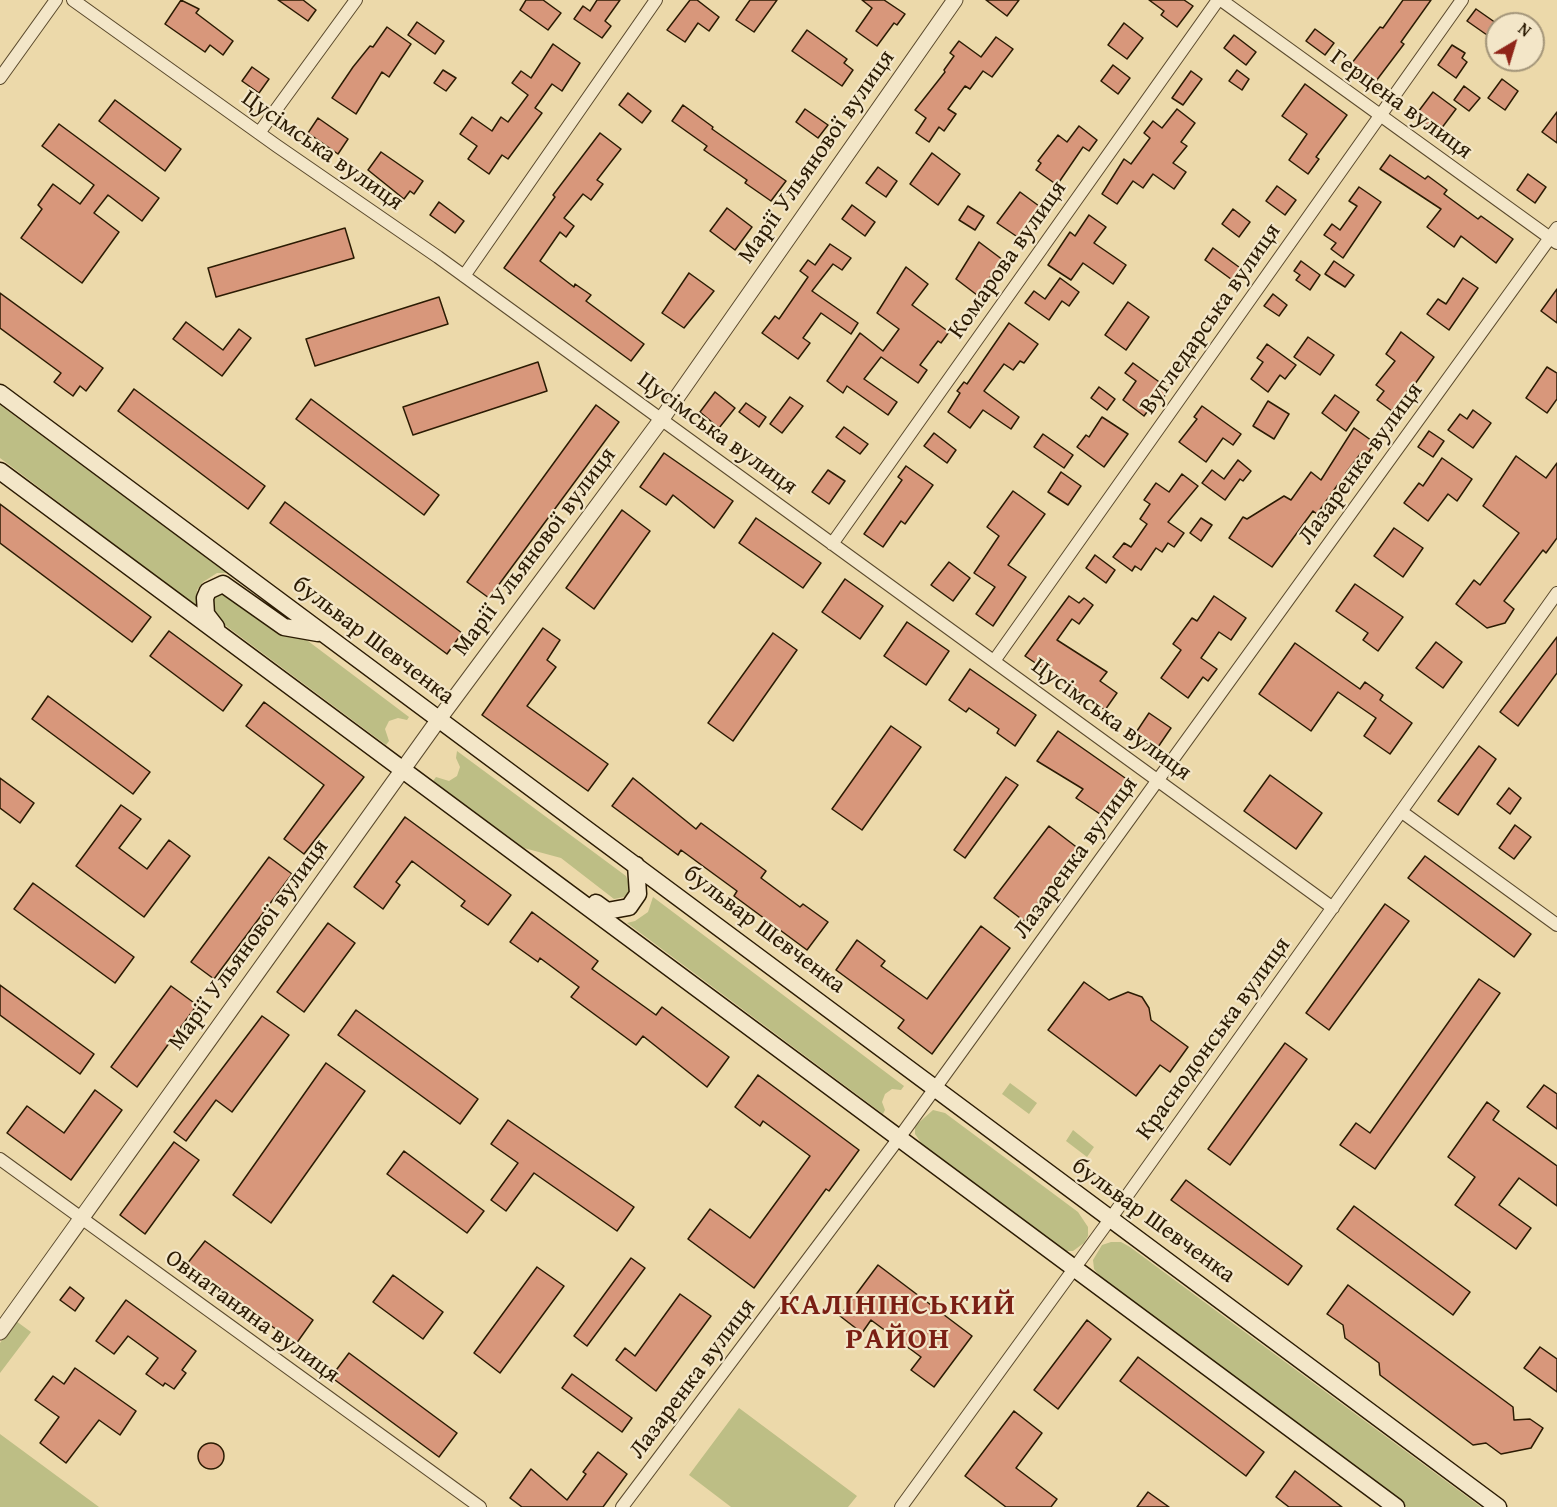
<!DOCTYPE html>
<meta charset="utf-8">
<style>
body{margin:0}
#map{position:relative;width:1557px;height:1507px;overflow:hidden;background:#ecd9aa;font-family:"Gentium Book Plus",serif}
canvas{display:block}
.north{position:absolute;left:1485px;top:12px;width:60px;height:60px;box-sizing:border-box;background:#f3e6c8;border:2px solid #a39579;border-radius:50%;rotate:38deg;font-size:16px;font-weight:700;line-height:24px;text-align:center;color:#2b1b03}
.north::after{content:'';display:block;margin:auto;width:21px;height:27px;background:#8f2418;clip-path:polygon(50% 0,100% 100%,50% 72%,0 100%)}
</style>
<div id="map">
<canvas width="1557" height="1507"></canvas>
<div class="north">N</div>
</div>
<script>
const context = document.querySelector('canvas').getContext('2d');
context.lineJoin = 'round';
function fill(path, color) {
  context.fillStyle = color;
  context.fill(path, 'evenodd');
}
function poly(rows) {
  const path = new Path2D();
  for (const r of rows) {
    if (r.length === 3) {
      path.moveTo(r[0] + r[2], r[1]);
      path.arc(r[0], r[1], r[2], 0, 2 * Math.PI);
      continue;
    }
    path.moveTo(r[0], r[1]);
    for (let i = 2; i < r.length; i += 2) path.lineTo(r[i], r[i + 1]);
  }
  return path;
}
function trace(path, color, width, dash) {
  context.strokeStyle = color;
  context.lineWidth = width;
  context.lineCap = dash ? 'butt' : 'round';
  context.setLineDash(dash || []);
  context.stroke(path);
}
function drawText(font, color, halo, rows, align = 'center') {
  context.font = font + ' "Gentium Book Plus",serif';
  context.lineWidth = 4.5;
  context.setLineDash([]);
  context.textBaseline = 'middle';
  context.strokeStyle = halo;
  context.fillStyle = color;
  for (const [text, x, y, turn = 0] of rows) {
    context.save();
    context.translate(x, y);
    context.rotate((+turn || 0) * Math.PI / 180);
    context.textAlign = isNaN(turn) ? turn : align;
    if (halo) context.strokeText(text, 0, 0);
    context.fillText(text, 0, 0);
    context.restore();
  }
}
fill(poly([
 [0,405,227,573,217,573,203,582,197,590,196,606,0,458],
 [226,594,304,638,409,717,407,720,398,718,389,721,385,729,389,741,386,745,214,617,212,600,217,595],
 [457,751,626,876,630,887,628,893,624,897,614,899,561,858,524,848,433,781,436,777,449,781,457,776,460,767,456,758],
 [653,897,904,1086,901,1090,892,1089,885,1094,882,1102,885,1110,883,1114,627,923,635,921,648,912],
 [1010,1083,1037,1103,1029,1114,1002,1094],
 [933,1110,945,1113,1078,1212,1088,1227,1088,1236,1084,1243,1073,1251,1065,1251,924,1147,915,1134,915,1126],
 [1073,1130,1094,1147,1087,1157,1066,1141],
 [1111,1242,1121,1242,1130,1247,1481,1507,1407,1507,1102,1279,1094,1269,1093,1260,1102,1245],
 [16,1321,31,1332,0,1373,0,1343],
 [739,1408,857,1496,848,1507,731,1507,689,1475],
 [0,1434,99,1507,0,1507]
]), '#bdbe85');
const building = poly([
 [181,0,199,9,196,13,233,41,223,55,210,45,205,52,165,24,181,0],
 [278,0,303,0,316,10,308,21,278,0],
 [526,0,543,0,561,13,548,30,520,10,526,0],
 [597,0,620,0,605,21,611,26,602,38,574,19,583,6,590,11,597,0],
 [690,0,697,0,719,17,709,31,698,23,685,42,667,30,690,0],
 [750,0,777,0,754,32,736,20,750,0],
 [862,0,884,0,905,14,897,25,894,23,877,46,856,31,872,8,862,0],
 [986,0,1019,0,1007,16,986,0],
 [1149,0,1184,0,1193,6,1177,27,1161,15,1164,11,1149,0],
 [1403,0,1431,0,1401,42,1404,44,1373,85,1348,68,1380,27,1383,28,1403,0],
 [1476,9,1496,23,1487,35,1467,21,1476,9],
 [417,22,444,41,435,54,408,35,417,22],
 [1124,23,1143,38,1127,59,1108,45,1124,23],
 [387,27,411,44,389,77,382,72,356,114,332,98,353,67,370,46,373,47,387,27],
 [1315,29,1334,43,1325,55,1306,41,1315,29],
 [807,30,847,59,844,63,853,70,842,86,792,51,807,30],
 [1234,35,1256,52,1246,65,1224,48,1234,35],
 [996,37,1013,49,992,77,983,71,970,89,965,86,948,109,956,114,944,131,939,127,929,142,916,133,926,118,915,110,945,72,944,70,954,56,950,53,959,41,981,57,996,37],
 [553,44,580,63,562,91,552,84,535,108,542,113,508,159,502,155,489,174,468,159,477,146,460,134,472,117,492,131,501,117,508,122,528,95,512,83,521,71,531,78,553,44],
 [1452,45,1465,53,1462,58,1467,62,1456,78,1438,65,1452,45],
 [1113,65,1130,78,1118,94,1101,81,1113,65],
 [252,67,269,79,259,93,242,81,252,67],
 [443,70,456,78,446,91,434,83,443,70],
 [1237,70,1249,79,1242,90,1229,81,1237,70],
 [1191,71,1202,79,1183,105,1172,98,1191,71],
 [1502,79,1518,91,1505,110,1488,98,1502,79],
 [1305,84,1347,115,1316,157,1319,159,1308,174,1289,160,1307,134,1282,116,1305,84],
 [1464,86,1480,98,1469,111,1454,100,1464,86],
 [1433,92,1456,109,1438,133,1415,116,1433,92],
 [628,93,651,111,642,123,619,105,628,93],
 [115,100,181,149,165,171,99,121,115,100],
 [683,105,713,127,712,129,786,181,771,201,745,183,747,180,704,150,707,146,672,121,683,105],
 [805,109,828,125,818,138,796,122,805,109],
 [1177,109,1195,123,1181,142,1187,146,1173,163,1186,172,1174,189,1153,174,1143,188,1133,181,1117,204,1102,194,1124,159,1131,164,1150,138,1144,133,1153,121,1162,128,1177,109],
 [1557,112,1557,143,1542,132,1557,112],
 [318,118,348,139,338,154,308,133,318,118],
 [59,124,159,198,142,221,108,195,94,213,119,232,82,283,21,238,42,209,38,205,53,184,80,204,94,185,42,146,59,124],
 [1079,126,1097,140,1089,151,1083,147,1057,185,1036,170,1041,163,1038,161,1058,135,1067,142,1079,126],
 [600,133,621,149,597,180,603,184,591,200,583,194,564,218,574,226,566,237,560,232,540,261,574,287,575,284,591,295,586,301,644,344,631,361,504,268,555,197,553,195,600,133],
 [381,152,423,181,414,194,410,191,404,199,368,170,381,152],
 [932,153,960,174,938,205,910,184,932,153],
 [1390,155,1425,179,1428,176,1447,190,1444,194,1478,219,1481,216,1513,239,1496,263,1461,236,1454,247,1427,227,1441,209,1380,169,1390,155],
 [878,167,897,181,886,197,866,183,878,167],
 [1528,174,1546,187,1535,203,1517,190,1528,174],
 [1277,186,1296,200,1285,215,1266,201,1277,186],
 [1359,187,1381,202,1343,258,1331,249,1336,243,1324,235,1332,224,1340,230,1357,206,1349,201,1359,187],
 [1020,192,1039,206,1019,238,997,223,1020,192],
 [439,202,464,221,455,233,430,215,439,202],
 [852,205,875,222,865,236,842,219,852,205],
 [968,206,984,216,975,230,959,220,968,206],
 [727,208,752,227,735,250,710,231,727,208],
 [1233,209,1250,222,1239,237,1222,224,1233,209],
 [1089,215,1106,227,1094,243,1126,265,1113,284,1083,263,1071,280,1048,265,1070,232,1075,236,1089,215],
 [345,228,354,258,216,297,208,268,345,228],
 [979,242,1003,260,977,295,956,279,979,242],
 [830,244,851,258,842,270,833,264,812,291,858,323,851,334,821,313,803,338,810,343,798,359,762,333,775,316,779,319,808,277,800,271,808,260,815,265,830,244],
 [1213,248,1243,270,1235,282,1205,260,1213,248],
 [1301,261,1320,275,1310,290,1296,280,1300,275,1294,271,1301,261],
 [1334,261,1354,275,1345,287,1325,274,1334,261],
 [906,267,928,284,912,305,949,332,941,343,938,341,920,365,927,370,918,383,881,357,864,379,897,402,888,415,847,386,843,393,827,381,860,333,883,351,899,329,877,313,906,267],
 [689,273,714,291,684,328,662,313,689,273],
 [1060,278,1079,292,1069,306,1062,301,1049,320,1025,303,1034,291,1045,299,1060,278],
 [1463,278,1478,288,1449,330,1427,314,1438,299,1446,304,1463,278],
 [1557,289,1557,323,1541,311,1557,289],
 [0,293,103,368,86,391,80,386,73,396,54,382,61,373,0,328,0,293],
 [1273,294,1287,305,1279,316,1264,306,1273,294],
 [439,297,448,324,315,366,306,339,439,297],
 [1128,302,1149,317,1126,350,1105,335,1128,302],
 [186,322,223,350,239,329,251,338,222,376,173,339,186,322],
 [1009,323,1038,344,1024,363,1020,361,1013,370,1004,364,984,391,1019,417,1011,429,983,410,970,428,948,412,960,393,957,391,964,382,967,384,1009,323],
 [1401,332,1434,357,1410,391,1408,390,1392,411,1377,400,1384,391,1376,385,1395,361,1386,354,1401,332],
 [1308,337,1334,355,1320,375,1294,357,1308,337],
 [1267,344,1296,365,1285,379,1280,375,1268,392,1251,379,1263,362,1257,358,1267,344],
 [538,362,547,391,413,435,403,407,538,362],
 [1133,363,1169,389,1162,400,1158,397,1144,416,1123,400,1136,381,1125,373,1133,363],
 [1547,367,1557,373,1557,399,1547,413,1526,398,1547,367],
 [1099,387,1115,399,1107,410,1091,398,1099,387],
 [134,389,265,486,248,509,118,411,134,389],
 [715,392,735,408,719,428,700,412,715,392],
 [1335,395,1359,412,1346,431,1322,413,1335,395],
 [790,397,803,406,782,433,770,424,790,397],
 [311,399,439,495,424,515,296,419,311,399],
 [1268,401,1289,414,1274,439,1253,426,1268,401],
 [746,403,766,417,759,427,739,412,746,403],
 [596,405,619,422,489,598,467,582,596,405],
 [1202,406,1241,434,1233,445,1223,438,1206,462,1179,442,1197,419,1194,417,1202,406],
 [1473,410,1491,423,1473,448,1448,430,1460,414,1467,419,1473,410],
 [1102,417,1128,434,1104,467,1077,447,1086,435,1089,437,1102,417],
 [844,427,868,444,860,454,836,437,844,427],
 [1354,428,1375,443,1366,456,1361,453,1346,473,1352,477,1345,487,1339,483,1317,514,1313,511,1272,567,1229,538,1243,517,1247,519,1284,496,1291,500,1311,472,1321,480,1354,428],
 [1429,431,1444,441,1433,457,1418,447,1429,431],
 [934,433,956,450,947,463,924,446,934,433],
 [1043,434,1073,455,1064,468,1034,447,1043,434],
 [664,453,733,501,714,528,673,495,666,505,640,487,664,453],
 [1516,456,1546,478,1557,463,1557,538,1546,553,1543,550,1504,601,1514,609,1505,623,1487,628,1456,604,1474,580,1480,585,1519,533,1483,506,1516,456],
 [1442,458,1472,479,1457,501,1448,494,1428,521,1404,503,1419,483,1423,486,1442,458],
 [1238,460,1251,471,1243,481,1240,479,1225,500,1202,483,1212,470,1224,479,1238,460],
 [906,466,933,485,905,524,901,521,883,547,864,534,902,480,898,477,906,466],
 [828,470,845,481,829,504,812,492,828,470],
 [1061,472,1081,486,1068,505,1048,492,1061,472],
 [1182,474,1198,486,1168,522,1184,533,1174,547,1168,543,1162,552,1156,548,1141,570,1135,566,1132,571,1113,557,1124,543,1131,547,1147,524,1140,519,1150,504,1144,500,1156,483,1169,492,1182,474],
 [1013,491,1045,514,1008,565,1026,577,993,626,976,614,995,587,974,573,999,536,987,527,1013,491],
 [285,502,462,633,447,654,270,523,285,502],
 [0,504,151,617,132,642,0,543,0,504],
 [622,510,650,531,594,609,566,588,622,510],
 [756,518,821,563,803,588,739,543,756,518],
 [1201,518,1212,525,1201,541,1190,533,1201,518],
 [1394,528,1423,548,1403,577,1374,556,1394,528],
 [1095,555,1115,570,1106,583,1086,568,1095,555],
 [949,562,970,578,953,601,931,585,949,562],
 [845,579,883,606,860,639,822,612,845,579],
 [1355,584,1403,617,1378,651,1363,640,1368,633,1336,611,1355,584],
 [1069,596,1079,603,1084,598,1093,605,1079,624,1072,619,1057,640,1107,672,1100,681,1117,693,1105,710,1025,656,1069,596],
 [1214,596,1246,618,1231,640,1219,632,1201,658,1217,669,1208,681,1203,677,1188,698,1161,678,1181,650,1173,644,1192,618,1197,621,1214,596],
 [907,622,949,651,926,685,884,656,907,622],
 [543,628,560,640,547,660,556,667,527,706,608,764,588,791,482,715,543,628],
 [169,631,242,685,223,711,150,656,169,631],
 [773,633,797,650,733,741,708,723,773,633],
 [1557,637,1557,673,1518,726,1500,712,1557,637],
 [1436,642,1462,662,1443,688,1416,668,1436,642],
 [1295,643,1360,689,1365,682,1383,695,1380,700,1412,723,1390,754,1364,736,1376,718,1338,692,1311,731,1259,694,1295,643],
 [970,669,1036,715,1015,746,997,733,999,729,969,708,966,712,949,700,970,669],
 [48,696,150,772,133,794,32,719,48,696],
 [264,702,364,777,304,854,284,839,324,785,246,726,264,702],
 [1149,713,1171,728,1156,750,1135,734,1149,713],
 [891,726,921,747,862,830,832,809,891,726],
 [1058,731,1128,780,1103,816,1076,798,1083,789,1037,761,1058,731],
 [1479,746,1496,759,1458,815,1438,801,1479,746],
 [1270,775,1322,813,1296,849,1244,811,1270,775],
 [1006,777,1018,785,965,858,954,850,1006,777],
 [0,778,34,803,20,823,0,808,0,778],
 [633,778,696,829,701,823,766,871,761,878,800,907,803,904,828,922,807,950,734,896,737,891,681,850,678,855,612,806,633,778],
 [1509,788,1521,798,1510,814,1497,804,1509,788],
 [121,805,141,819,119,848,147,869,169,840,190,856,144,917,76,866,121,805],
 [405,817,511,895,488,925,461,906,465,901,412,861,396,882,400,885,383,909,354,887,405,817],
 [1515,825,1531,837,1514,859,1499,848,1515,825],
 [1049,826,1079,849,1024,921,994,898,1049,826],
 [1425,856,1531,934,1514,957,1408,878,1425,856],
 [269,857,292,874,214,979,191,962,269,857],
 [33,883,134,957,115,983,14,909,33,883],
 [1385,904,1409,921,1329,1030,1306,1013,1385,904],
 [532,912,598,961,592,969,656,1015,662,1007,729,1057,707,1087,643,1036,636,1045,571,997,579,987,540,958,538,962,510,942,532,912],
 [328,923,355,943,304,1012,277,992,328,923],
 [981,926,1010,948,932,1054,898,1028,904,1020,836,970,857,940,885,961,881,966,927,999,981,926],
 [1479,979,1500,993,1375,1169,1340,1145,1356,1123,1370,1133,1479,979],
 [1084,982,1109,1000,1128,992,1142,997,1149,1008,1151,1020,1188,1047,1170,1072,1160,1065,1136,1096,1048,1030,1084,982],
 [0,985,94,1054,80,1074,0,1015,0,985],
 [171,986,197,1005,137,1087,111,1067,171,986],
 [356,1010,478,1099,460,1124,338,1035,356,1010],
 [262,1016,289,1035,232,1112,216,1100,186,1141,174,1132,262,1016],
 [1285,1043,1307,1059,1230,1165,1208,1149,1285,1043],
 [326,1063,365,1091,271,1223,233,1195,326,1063],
 [758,1075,859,1150,829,1191,826,1189,754,1288,688,1239,710,1209,750,1238,810,1156,763,1121,760,1126,735,1107,758,1075],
 [1544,1085,1557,1094,1557,1129,1527,1107,1544,1085],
 [95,1090,122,1110,71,1180,7,1133,27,1106,64,1133,95,1090],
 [1487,1102,1499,1111,1493,1120,1557,1166,1557,1206,1519,1178,1499,1205,1531,1228,1516,1249,1455,1205,1475,1177,1448,1157,1487,1102],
 [508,1120,634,1207,617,1231,534,1173,506,1211,491,1200,518,1163,491,1144,508,1120],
 [174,1142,199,1160,145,1234,120,1215,174,1142],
 [404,1151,484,1211,467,1233,387,1174,404,1151],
 [1186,1180,1302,1266,1288,1285,1171,1200,1186,1180],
 [1354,1206,1470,1292,1453,1315,1337,1229,1354,1206],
 [205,1241,313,1320,296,1344,187,1264,205,1241],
 [631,1258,645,1268,587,1346,574,1336,631,1258],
 [878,1265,972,1336,934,1387,911,1370,921,1357,871,1320,862,1333,840,1316,878,1265],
 [537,1267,564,1286,500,1373,474,1353,537,1267],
 [393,1275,443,1312,423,1339,373,1302,393,1275],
 [1348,1285,1513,1407,1514,1420,1530,1419,1543,1428,1531,1448,1501,1454,1486,1443,1473,1445,1380,1375,1379,1363,1345,1338,1343,1325,1327,1314,1348,1285],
 [70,1287,84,1298,75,1311,60,1300,70,1287],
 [680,1294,711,1316,656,1391,616,1360,625,1348,635,1356,680,1294],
 [126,1300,196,1351,182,1370,186,1373,174,1389,165,1383,163,1386,146,1374,158,1358,128,1336,114,1354,96,1341,126,1300],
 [1087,1320,1111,1339,1058,1409,1034,1390,1087,1320],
 [1540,1347,1557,1359,1557,1392,1524,1368,1540,1347],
 [349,1353,457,1433,439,1457,331,1377,349,1353],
 [1138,1357,1264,1452,1246,1476,1120,1381,1138,1357],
 [75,1368,136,1411,120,1435,99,1420,66,1463,40,1443,59,1417,35,1400,53,1376,64,1384,75,1368],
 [572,1374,632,1418,622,1432,562,1388,572,1374],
 [1014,1411,1042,1433,1016,1468,1057,1499,1051,1507,1006,1507,965,1476,1014,1411],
 [211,1456,13],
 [598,1452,627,1474,603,1507,522,1507,510,1498,531,1469,567,1500,586,1474,583,1472,598,1452],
 [1295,1471,1342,1507,1289,1507,1276,1497,1295,1471],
 [1148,1492,1169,1507,1137,1507,1148,1492]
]);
fill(building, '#d8977b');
trace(building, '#2b1b03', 1.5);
const minor = poly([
 [73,0,277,146,438,257,1333,908],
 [1221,0,1557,243],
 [0,78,56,0],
 [259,133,356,0],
 [464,276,656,0],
 [832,544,1218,0],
 [994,661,1462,0],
 [1402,812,1557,925],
 [0,1159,480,1507],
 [622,1507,899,1138,1557,228],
 [901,1507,1129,1193,1557,593]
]);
const tertiary = poly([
 [0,1332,439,719,661,420,955,0]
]);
const secondary = poly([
 [0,393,1498,1507],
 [0,471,1396,1507],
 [216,627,206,614,205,598,208,591,223,584,284,627,318,633],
 [596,903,607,911,629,907,638,894,636,865]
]);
trace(minor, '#5b4a2d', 14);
trace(tertiary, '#5b4a2d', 17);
trace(secondary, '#2b1b03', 19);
trace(minor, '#f3e6c8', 12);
trace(tertiary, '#f3e6c8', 15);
trace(secondary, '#f3e6c8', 16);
drawText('24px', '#2b1b03', '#f3e6c8', [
 ["Герцена вулиця",1401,105,36],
 ["Цусімська вулиця",322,151,35],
 ["Марії Ульянової вулиця",817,157,-55],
 ["Комарова вулиця",1008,260,-55],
 ["Вугледарська вулиця",1211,319,-55],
 ["Цусімська вулиця",717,434,36],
 ["Лазаренка вулиця",1361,464,-54],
 ["Марії Ульянової вулиця",535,552,-53],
 ["бульвар Шевченка",373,641,37],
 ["Цусімська вулиця",1111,720,36],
 ["Лазаренка вулиця",1076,858,-54],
 ["бульвар Шевченка",764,930,37],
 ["Марії Ульянової вулиця",249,945,-54],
 ["Краснодонська вулиця",1214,1039,-54],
 ["бульвар Шевченка",1153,1221,36],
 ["Овнатаняна вулиця",252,1317,36],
 ["Лазаренка вулиця",693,1379,-53]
]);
context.letterSpacing = '1.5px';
drawText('bold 30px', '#7a1f14', '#f3e6c8', [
 ["КАЛІНІНСЬКИЙ",898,1306],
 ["РАЙОН",898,1340]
]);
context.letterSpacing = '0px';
</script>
